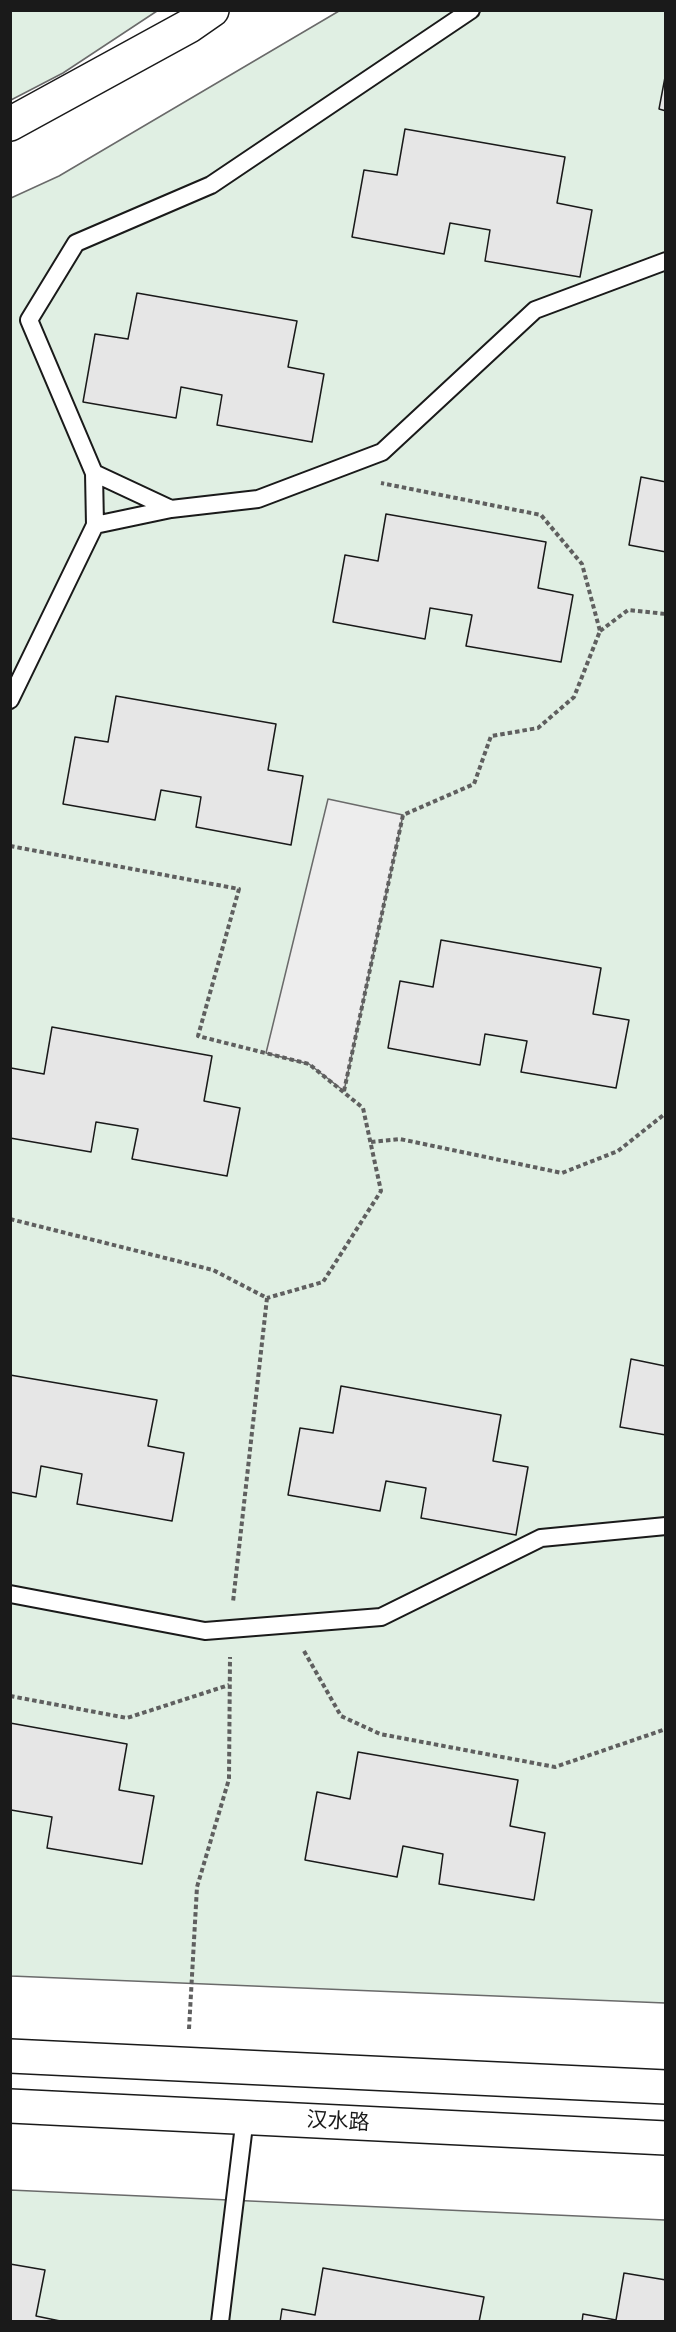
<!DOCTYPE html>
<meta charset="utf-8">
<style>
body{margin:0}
#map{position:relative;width:676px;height:2332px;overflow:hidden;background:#fff;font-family:"Fira Sans Condensed",sans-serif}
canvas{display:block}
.frame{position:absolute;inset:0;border:12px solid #1a1a1a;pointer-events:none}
</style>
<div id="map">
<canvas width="676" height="2332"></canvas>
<div class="frame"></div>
</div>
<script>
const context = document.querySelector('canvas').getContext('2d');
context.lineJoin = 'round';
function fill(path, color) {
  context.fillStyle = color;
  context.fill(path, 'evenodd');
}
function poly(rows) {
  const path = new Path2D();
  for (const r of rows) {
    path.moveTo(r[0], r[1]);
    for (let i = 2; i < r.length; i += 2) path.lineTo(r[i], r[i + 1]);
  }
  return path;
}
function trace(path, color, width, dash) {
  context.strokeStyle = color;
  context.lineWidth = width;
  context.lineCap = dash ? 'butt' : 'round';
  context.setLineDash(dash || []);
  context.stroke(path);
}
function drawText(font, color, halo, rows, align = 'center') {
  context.font = font + ' "Fira Sans Condensed","Noto Sans SC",sans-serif';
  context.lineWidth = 4.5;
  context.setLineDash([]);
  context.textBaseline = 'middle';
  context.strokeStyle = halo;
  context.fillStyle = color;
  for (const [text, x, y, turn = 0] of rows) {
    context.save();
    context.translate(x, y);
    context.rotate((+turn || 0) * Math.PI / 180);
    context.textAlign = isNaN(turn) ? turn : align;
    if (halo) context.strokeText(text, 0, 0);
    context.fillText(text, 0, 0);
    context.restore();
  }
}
const green = poly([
 [11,10,157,10,157,11,63,73,11,100,11,10],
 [339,11,665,11,665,2003,11,1976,11,198,59,176,339,11],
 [10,2190,665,2220,665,2321,11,2321,10,2190]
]);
fill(green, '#e0efe3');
trace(green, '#6a6a6a', 1.5);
const parking = poly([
 [328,799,403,815,344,1091,309,1064,266,1053,328,799]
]);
fill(parking, '#ededed');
trace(parking, '#6a6a6a', 1.5);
const building = poly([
 [666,72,666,111,659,109,666,72],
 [405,129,565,157,557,203,592,210,580,277,485,261,490,230,450,223,444,254,352,237,364,170,397,175,405,129],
 [137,293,297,321,288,367,324,374,312,442,217,425,222,395,181,387,176,418,83,402,95,334,128,339,137,293],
 [641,477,666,482,666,552,629,545,641,477],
 [386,514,546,542,538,588,573,595,561,662,466,646,472,615,430,608,425,639,333,622,345,555,378,561,386,514],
 [116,696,276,724,268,770,303,776,291,845,196,827,201,797,161,790,155,820,63,804,75,737,108,742,116,696],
 [441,940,601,968,593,1014,629,1020,616,1088,521,1072,527,1041,485,1034,480,1065,388,1048,400,981,433,987,441,940],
 [52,1027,212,1056,204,1101,240,1108,227,1176,132,1159,138,1129,96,1122,91,1152,10,1138,11,1068,44,1074,52,1027],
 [631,1359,665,1366,666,1361,666,1435,620,1427,631,1359],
 [10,1375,157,1400,148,1446,184,1453,172,1521,77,1504,82,1474,41,1466,36,1497,10,1492,10,1375],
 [341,1386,501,1415,493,1461,528,1467,516,1535,421,1518,426,1488,386,1481,380,1511,288,1495,300,1428,333,1433,341,1386],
 [10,1723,127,1744,119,1790,154,1796,142,1864,47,1848,52,1817,11,1810,10,1815,10,1723],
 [358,1752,518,1780,510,1826,545,1833,534,1900,439,1884,443,1854,403,1846,397,1877,305,1860,317,1792,350,1799,358,1752],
 [10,2264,45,2270,36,2316,65,2322,10,2322,10,2264],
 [323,2268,484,2297,479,2322,280,2322,282,2309,315,2315,323,2268],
 [624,2273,666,2280,666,2322,582,2322,583,2314,616,2320,624,2273]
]);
fill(building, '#e6e6e6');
trace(building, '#1a1a1a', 1.5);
const lane = poly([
 [94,473,95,525],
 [171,509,94,473,29,320,76,243,211,185,471,10],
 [10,700,95,525,171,509,258,499,382,452,535,310,666,261],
 [10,1594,205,1631,381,1617,541,1538,666,1526],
 [220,2322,245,2117]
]);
const secondary = poly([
 [10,124,189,26,212,10],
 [10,2056,666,2087],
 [10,2106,666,2138]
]);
trace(lane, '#1a1a1a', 20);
trace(secondary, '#1a1a1a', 36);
trace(poly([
 [600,631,628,610,666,614],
 [10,846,239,889,198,1036,309,1064,363,1108,381,1191,323,1282,267,1298],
 [344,1091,403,815,474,784,491,736,538,728,574,697,600,631,582,564,541,515,381,483],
 [371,1142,400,1139,562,1173,618,1151,666,1113],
 [10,1219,213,1270,267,1298,233,1602],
 [304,1651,341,1716,380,1734,555,1767,666,1729],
 [10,1696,127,1718,229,1685],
 [189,2029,197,1887,229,1779,230,1657]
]), '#5f5f5f', 4, [4.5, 3]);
trace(lane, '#fff', 16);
trace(secondary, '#fff', 33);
drawText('21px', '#1a1a1a', '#fff', [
 ["汉水路",338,2122,3]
]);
</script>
